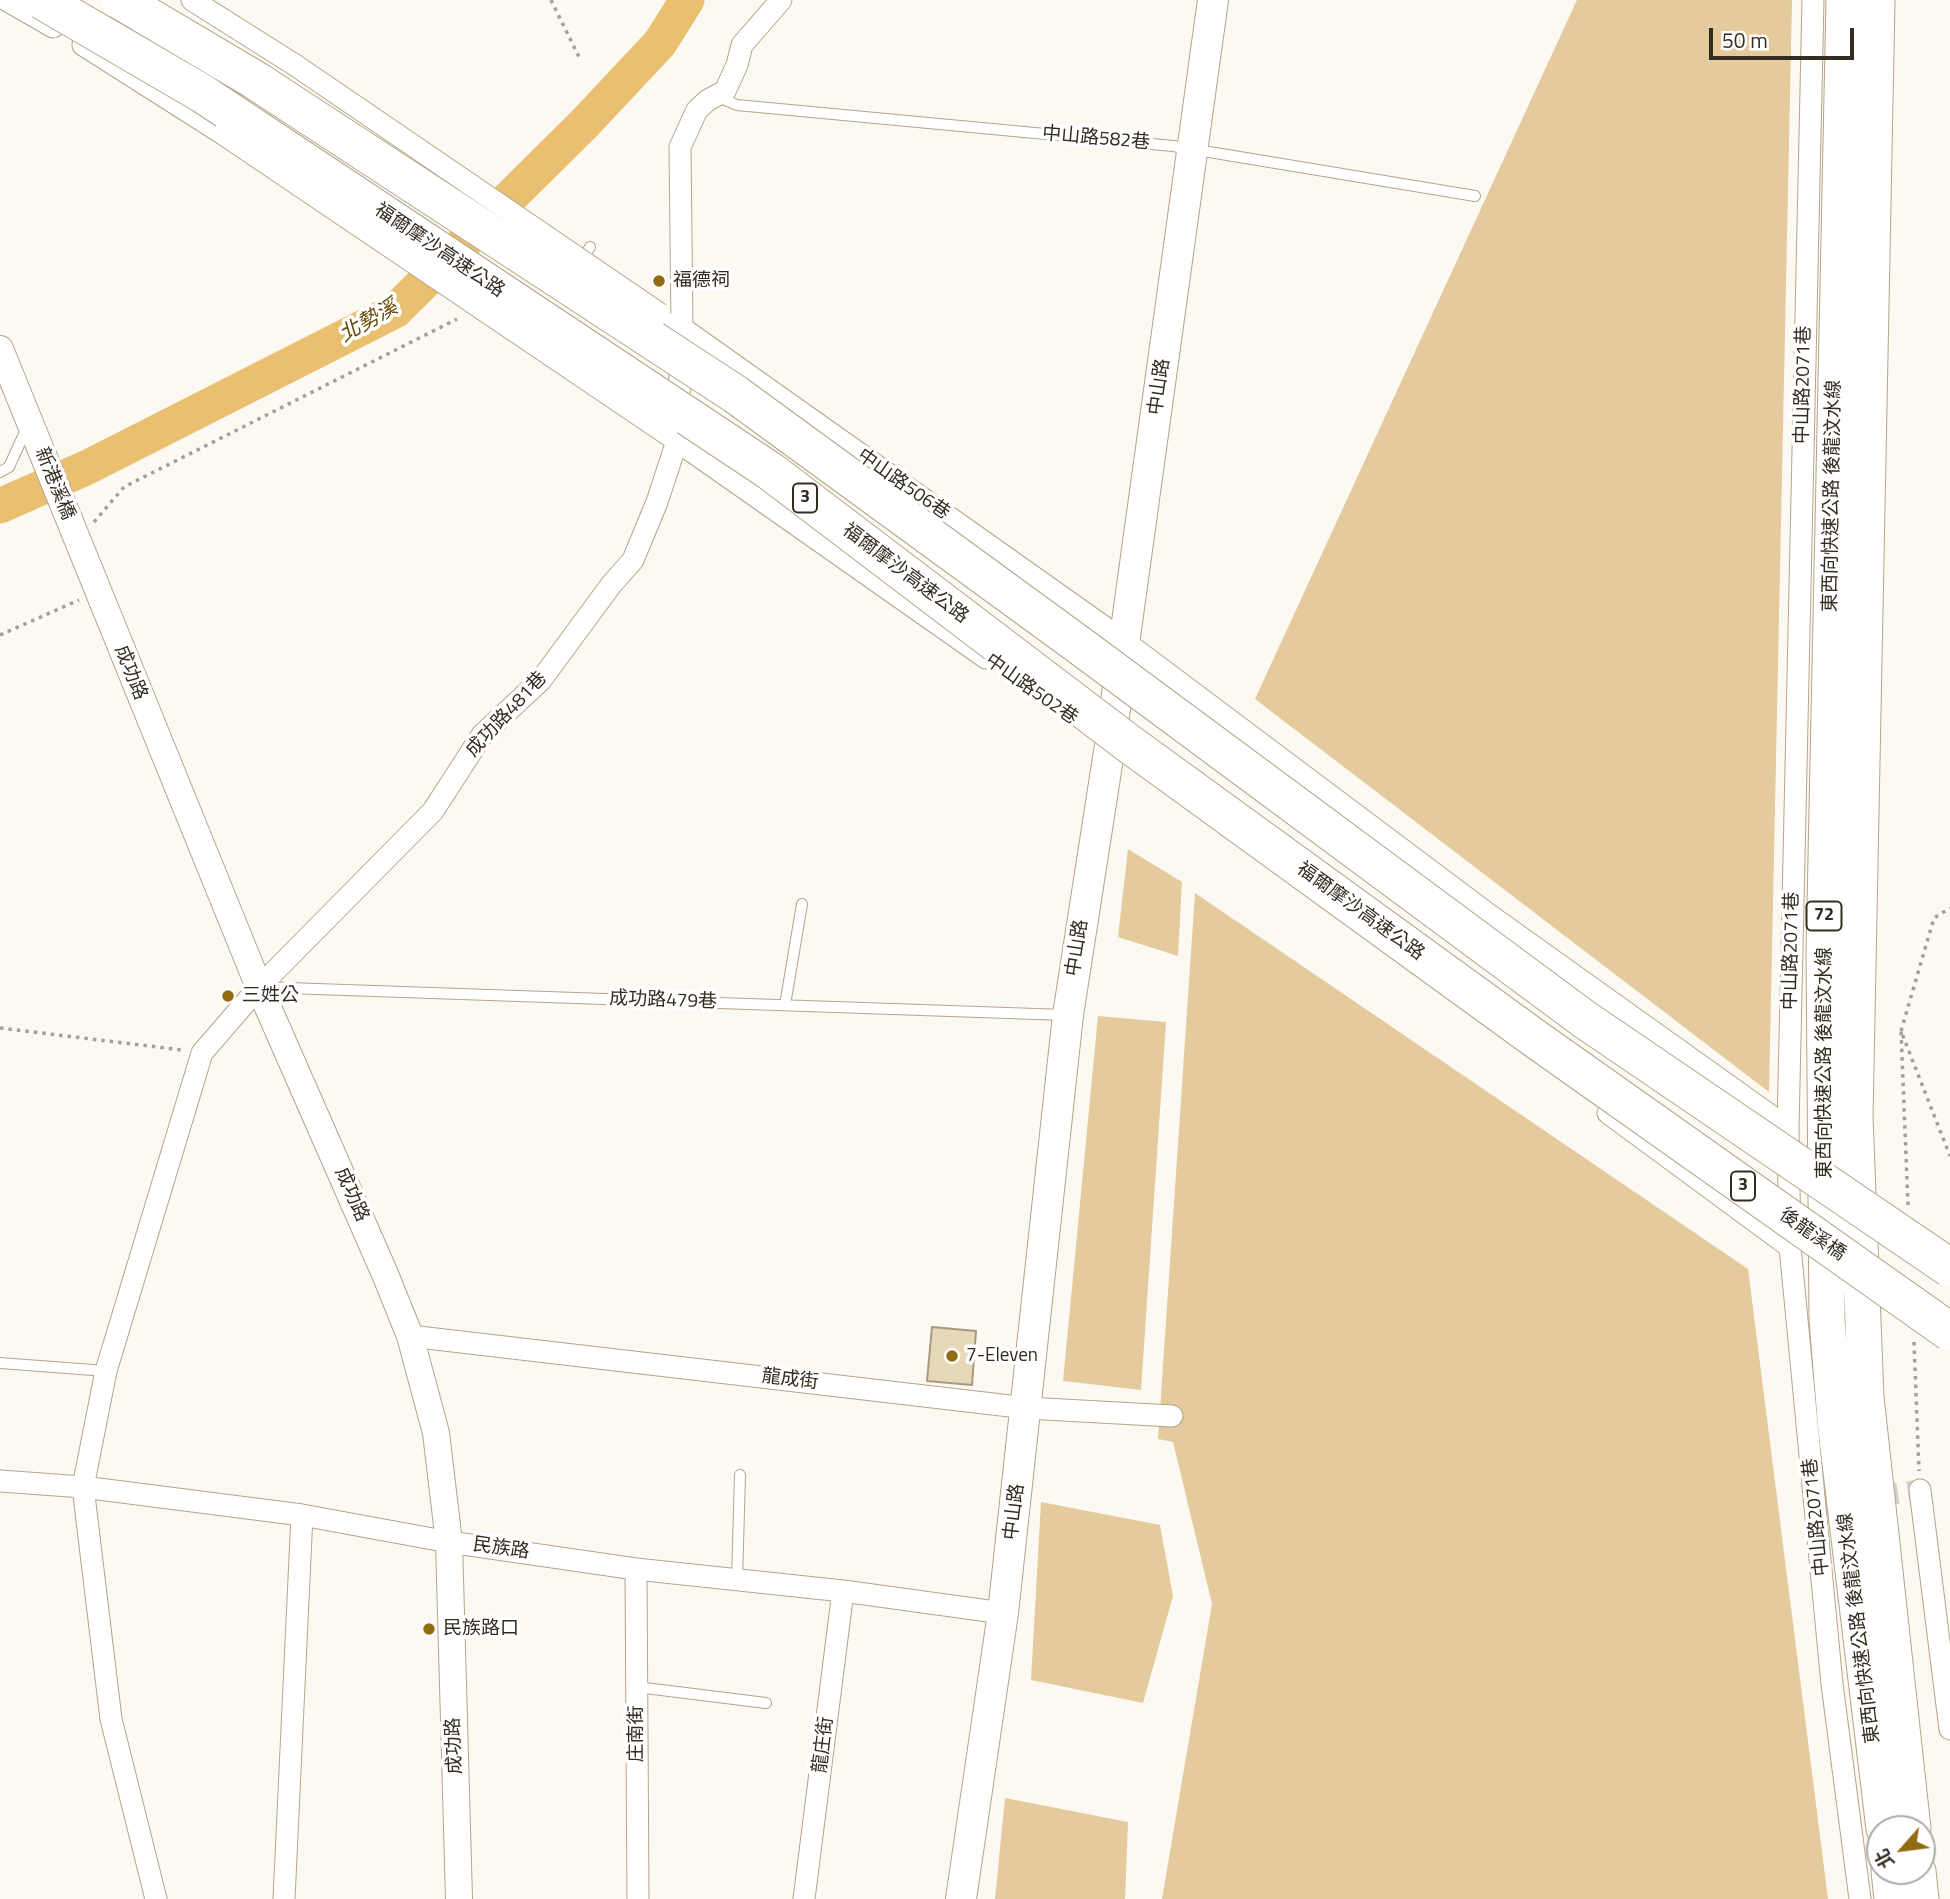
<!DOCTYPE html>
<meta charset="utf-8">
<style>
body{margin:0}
#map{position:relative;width:1950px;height:1899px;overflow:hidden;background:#fcf9f3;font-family:"Titillium Web","Noto Sans TC",sans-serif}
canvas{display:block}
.north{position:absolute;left:1866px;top:1815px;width:70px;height:70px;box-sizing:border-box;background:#fff;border:2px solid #adaba6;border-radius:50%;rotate:242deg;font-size:19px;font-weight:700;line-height:28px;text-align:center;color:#332c21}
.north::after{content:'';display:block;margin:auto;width:24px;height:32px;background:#926c13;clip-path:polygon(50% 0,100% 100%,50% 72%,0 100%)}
.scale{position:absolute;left:1709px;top:28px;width:145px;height:32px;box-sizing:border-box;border:4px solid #332c21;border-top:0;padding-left:9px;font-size:21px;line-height:24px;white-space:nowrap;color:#332c21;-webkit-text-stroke:5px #fff;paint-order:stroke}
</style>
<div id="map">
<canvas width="1950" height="1899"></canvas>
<div class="north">北</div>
<div class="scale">50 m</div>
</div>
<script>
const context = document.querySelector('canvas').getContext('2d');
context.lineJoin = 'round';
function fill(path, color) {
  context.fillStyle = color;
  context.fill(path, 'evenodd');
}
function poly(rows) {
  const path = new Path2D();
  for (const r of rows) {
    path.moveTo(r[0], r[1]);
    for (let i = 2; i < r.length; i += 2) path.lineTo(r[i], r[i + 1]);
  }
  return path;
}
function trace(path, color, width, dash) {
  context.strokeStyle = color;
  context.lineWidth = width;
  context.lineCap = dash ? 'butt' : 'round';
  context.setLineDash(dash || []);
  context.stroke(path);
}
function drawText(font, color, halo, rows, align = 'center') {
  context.font = font + ' "Titillium Web","Noto Sans TC",sans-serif';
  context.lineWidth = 7;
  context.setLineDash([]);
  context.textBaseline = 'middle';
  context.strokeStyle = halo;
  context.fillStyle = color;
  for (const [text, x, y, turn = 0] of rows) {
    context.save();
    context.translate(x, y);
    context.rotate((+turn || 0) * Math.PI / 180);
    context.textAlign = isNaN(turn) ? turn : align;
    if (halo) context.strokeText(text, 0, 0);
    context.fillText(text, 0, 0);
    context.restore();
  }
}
fill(poly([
 [1577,0,1792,0,1769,1092,1255,699],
 [1128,849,1182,882,1178,956,1118,937],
 [1195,893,1748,1269,1828,1899,1162,1899,1212,1604,1173,1442,1158,1439],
 [1098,1016,1166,1022,1141,1390,1063,1381],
 [1041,1502,1160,1525,1173,1596,1143,1703,1031,1680],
 [1005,1798,1128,1822,1125,1899,995,1899]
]), '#e4ca9c');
trace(poly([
 [0,506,88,467,395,311,584,124,660,43,687,0]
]), '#eac070', 35);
const building = poly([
 [932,1327,976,1331,972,1385,927,1381,932,1327]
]);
fill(building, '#e8d8ba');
trace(building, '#a8987d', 2);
trace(poly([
 [1816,1506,1920,1490]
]), '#d4d0c9', 21, [21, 10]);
const service = poly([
 [716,96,737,105,1173,146,1475,196],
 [580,264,590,247],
 [0,472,9,467,28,425],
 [259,987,1065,1015],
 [785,1005,802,904],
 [0,1363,106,1371],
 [737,1580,740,1475],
 [637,1687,766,1703]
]);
const minor = poly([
 [6,0,53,27],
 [192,0,295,65],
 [1813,0,1788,1128,1790,1247,1832,1684,1860,1899],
 [83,45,223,134],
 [675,323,1124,641,1484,911,1788,1128],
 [667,434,986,658],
 [1608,1113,1790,1247],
 [410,1336,1027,1408,1172,1416],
 [0,1481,83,1487,302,1515,449,1542,636,1569,843,1591,1003,1613],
 [1920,1490,1950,1729],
 [636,1569,638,1899],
 [156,1899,111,1719,83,1487,106,1371,202,1053,259,987,433,811,482,735,541,680,611,585,633,560,657,502,677,441,682,328,680,147,697,110,708,100,725,91,737,65,742,45,781,0],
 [284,1899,302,1515],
 [804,1899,843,1591]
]);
const tertiary = poly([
 [0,349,259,987,385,1274,410,1336,436,1433,449,1542,459,1899]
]);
const secondary = poly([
 [961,1899,1003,1613,1068,1015,1110,745,1213,0]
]);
const trunk = poly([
 [1844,0,1824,953,1827,1320,1836,1430,1884,1829],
 [1877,0,1855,1117,1866,1397,1913,1829],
 [1889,1871,1892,1899],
 [1918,1871,1921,1899]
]);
trace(service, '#b5a589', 12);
trace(minor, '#b5a589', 23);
trace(tertiary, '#b5a589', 28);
trace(secondary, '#b5a589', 32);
trace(trunk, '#b5a589', 37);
trace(poly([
 [551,0,581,61],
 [94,522,124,487,457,319],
 [0,635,79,600],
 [0,1028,182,1050],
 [1901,1031,1934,918,1950,908],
 [1908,1205,1901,1031,1950,1156],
 [1914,1342,1919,1471]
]), '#a49f97', 3.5, [3.5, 5]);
trace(service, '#fff', 10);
trace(minor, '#fff', 21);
trace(tertiary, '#fff', 26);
trace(secondary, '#fff', 30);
trace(trunk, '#fff', 35);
const minorBridge = poly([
 [295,65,660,314],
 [223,134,667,434]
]);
const motorwayBridge = poly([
 [42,0,203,94,770,471,1128,743,1537,1040,1950,1332],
 [120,0,255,80,735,394,1079,645,1584,1019,1950,1268]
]);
trace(minorBridge, '#b5a589', 23, []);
trace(motorwayBridge, '#b5a589', 40, []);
trace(minorBridge, '#fff', 21);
trace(motorwayBridge, '#fff', 38);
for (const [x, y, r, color] of [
 [659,281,7,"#926c13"],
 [228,996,7,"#926c13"],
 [952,1356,7,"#926c13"],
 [429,1629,7,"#926c13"]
]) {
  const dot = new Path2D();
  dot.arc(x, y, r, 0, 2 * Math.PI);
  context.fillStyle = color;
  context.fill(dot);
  trace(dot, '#fff', 2.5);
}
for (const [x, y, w] of [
 [805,498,24],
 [1824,916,35],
 [1743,1186,24]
]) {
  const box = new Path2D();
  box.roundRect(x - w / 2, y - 14.5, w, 29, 5);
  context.fillStyle = '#fff';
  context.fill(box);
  trace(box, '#332c21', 2);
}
drawText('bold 18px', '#332c21', null, [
 ["3",805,498],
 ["72",1824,916],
 ["3",1743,1186]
]);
drawText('19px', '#332c21', '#fff', [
 ["中山路582巷",1096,139,5],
 ["福爾摩沙高速公路",439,251,34],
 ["中山路2071巷",1804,385,-89],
 ["中山路",1160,387,-82],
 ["新港溪橋",54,484,68],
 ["中山路506巷",903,485,35],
 ["東西向快速公路 後龍汶水線",1833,496,-89],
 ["福爾摩沙高速公路",905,574,37],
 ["成功路",130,673,68],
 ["中山路502巷",1031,690,35],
 ["成功路481巷",507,715,-47],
 ["福爾摩沙高速公路",1360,912,36],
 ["中山路",1078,948,-81],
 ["中山路2071巷",1792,951,-89],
 ["成功路479巷",663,1001,2],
 ["東西向快速公路 後龍汶水線",1825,1063,-90],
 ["成功路",351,1195,66],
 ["後龍溪橋",1812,1235,35],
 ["龍成街",790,1380,7],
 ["中山路",1015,1512,-83],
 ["中山路2071巷",1817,1517,-96],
 ["民族路",501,1549,8],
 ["東西向快速公路 後龍汶水線",1860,1628,-97],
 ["庄南街",637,1734,-90],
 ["龍庄街",824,1745,-83],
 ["成功路",455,1746,-92]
]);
drawText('19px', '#332c21', '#fff', [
 ["福德祠",673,281],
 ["三姓公",242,996],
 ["7-Eleven",966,1356],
 ["民族路口",443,1629]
], 'left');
drawText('italic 21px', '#664a09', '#fff', [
 ["北勢溪",369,322,-30]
]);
</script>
